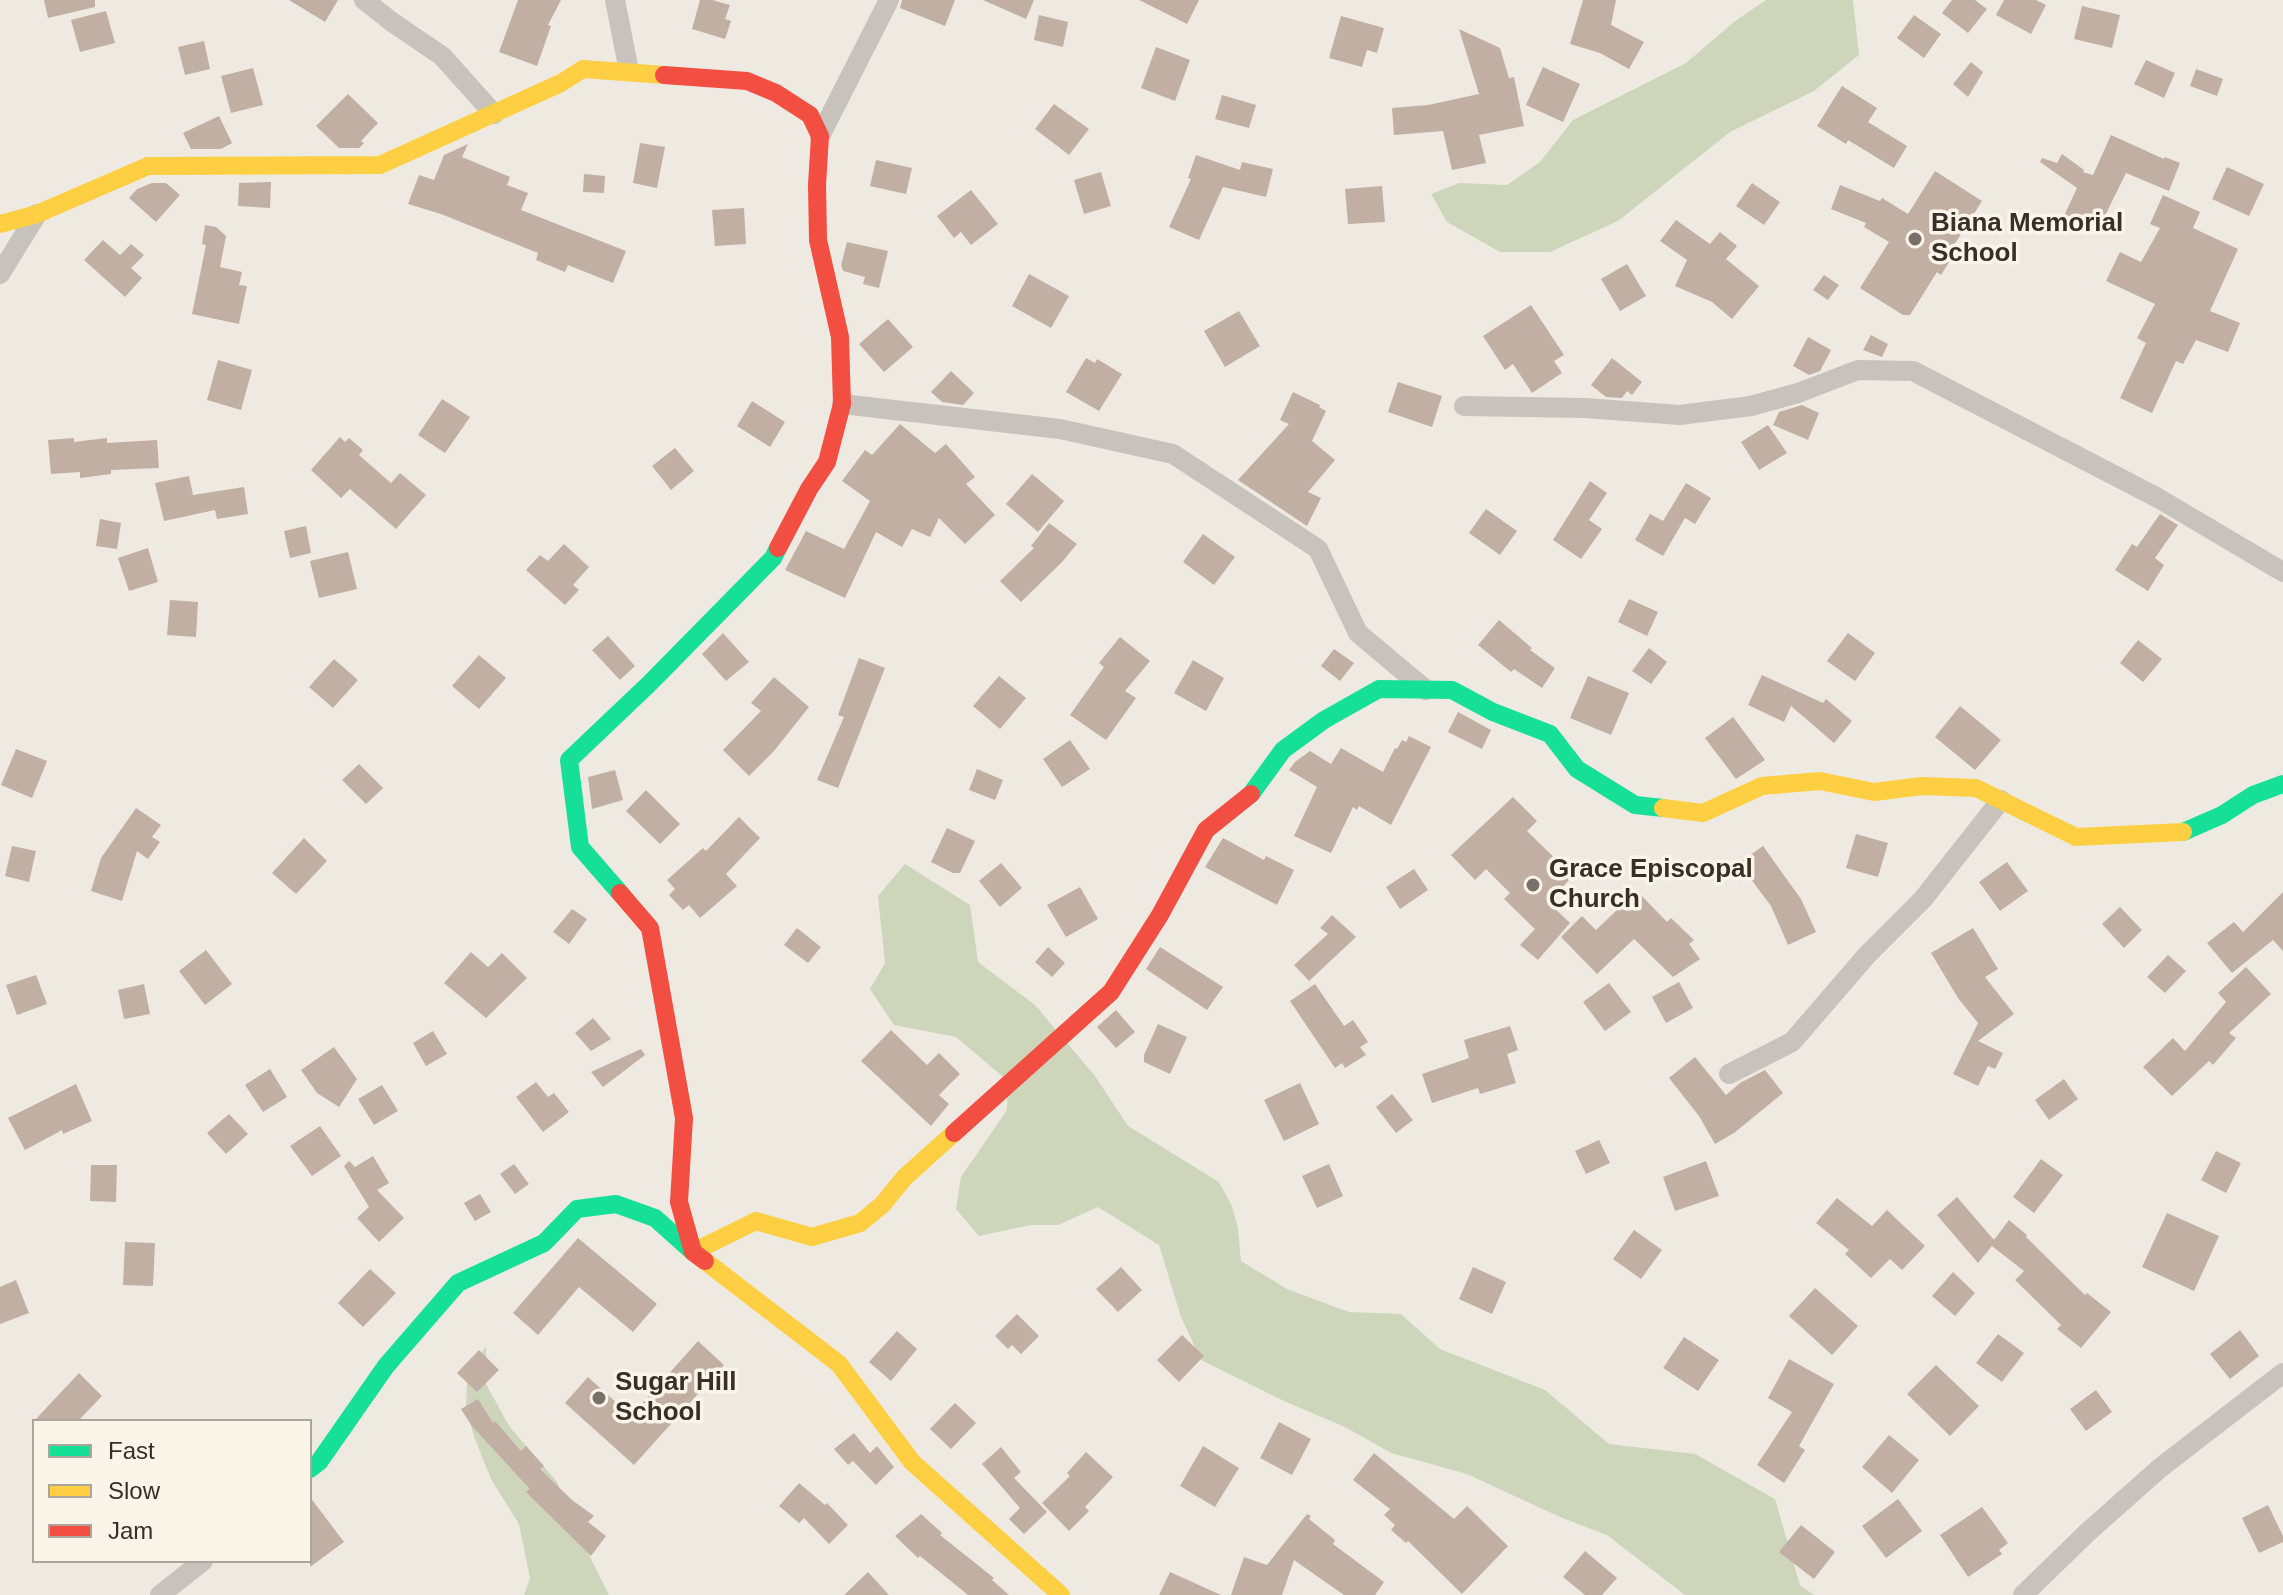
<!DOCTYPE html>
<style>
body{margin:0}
#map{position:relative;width:2283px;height:1595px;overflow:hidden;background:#eeeae1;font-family:Helvetica,sans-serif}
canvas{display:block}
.legend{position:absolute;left:32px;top:1419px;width:280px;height:144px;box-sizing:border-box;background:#faf4e9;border:2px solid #aca59c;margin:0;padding:10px 14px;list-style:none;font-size:24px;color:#382f28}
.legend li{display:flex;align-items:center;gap:16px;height:40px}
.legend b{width:40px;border:2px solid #aca59c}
</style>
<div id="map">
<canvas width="2283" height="1595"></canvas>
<ul class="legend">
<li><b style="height:10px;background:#16e098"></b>Fast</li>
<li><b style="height:10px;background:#ffcf43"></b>Slow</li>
<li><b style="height:10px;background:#f24e42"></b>Jam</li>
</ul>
</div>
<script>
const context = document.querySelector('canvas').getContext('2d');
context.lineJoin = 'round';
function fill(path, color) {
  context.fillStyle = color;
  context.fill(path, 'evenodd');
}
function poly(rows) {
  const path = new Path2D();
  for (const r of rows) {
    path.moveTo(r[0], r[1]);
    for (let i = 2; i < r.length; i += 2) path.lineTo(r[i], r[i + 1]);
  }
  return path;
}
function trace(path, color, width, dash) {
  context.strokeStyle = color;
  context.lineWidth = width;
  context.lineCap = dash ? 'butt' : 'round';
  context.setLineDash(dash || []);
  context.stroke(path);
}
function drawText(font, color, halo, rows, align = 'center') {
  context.font = font + ' Helvetica,sans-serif';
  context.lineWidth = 7;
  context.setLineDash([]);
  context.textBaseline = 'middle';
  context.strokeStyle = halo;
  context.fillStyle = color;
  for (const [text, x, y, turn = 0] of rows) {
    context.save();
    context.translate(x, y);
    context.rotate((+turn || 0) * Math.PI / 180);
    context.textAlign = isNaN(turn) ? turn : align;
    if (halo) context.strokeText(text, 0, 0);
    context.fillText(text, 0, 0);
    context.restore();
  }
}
fill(poly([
 [1766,0,1853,0,1859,55,1814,91,1730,132,1618,221,1550,252,1500,252,1447,222,1431,194,1459,183,1507,185,1540,162,1573,120,1686,63,1734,22],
 [905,864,970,905,978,962,1035,1005,1095,1076,1128,1126,1219,1182,1232,1206,1238,1229,1241,1261,1287,1289,1349,1312,1401,1314,1440,1349,1545,1390,1609,1444,1695,1454,1775,1499,1800,1585,1814,1595,1685,1595,1607,1535,1560,1517,1467,1474,1391,1453,1347,1428,1284,1401,1201,1360,1181,1317,1159,1245,1098,1207,1058,1225,1031,1225,979,1236,956,1209,961,1177,1007,1110,1008,1081,956,1037,894,1025,870,989,885,963,878,896],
 [486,1346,486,1384,509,1426,557,1482,578,1533,609,1595,524,1595,530,1578,519,1524,491,1479,475,1439,466,1408,467,1379]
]), '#cdd5bb');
fill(poly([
 [44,0,95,0,95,7,48,18],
 [289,0,338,0,325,22],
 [518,0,561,0,548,25,551,26,537,66,499,52],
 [700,0,712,0,730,5,725,19,731,21,725,39,692,29],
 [902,0,955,0,945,26,900,8],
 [983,0,1034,0,1026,19],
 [1139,0,1199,0,1187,24],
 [1583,0,1616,0,1611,25,1644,42,1629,69,1600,53,1570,44],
 [1952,0,1975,0,1987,9,1968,33,1942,13],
 [2004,0,2036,0,2046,5,2031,34,1996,15],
 [2082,6,2120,15,2112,48,2074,39],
 [106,11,115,43,80,52,71,20],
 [1039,15,1068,22,1063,47,1034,40],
 [1914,15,1941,34,1924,58,1897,38],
 [1341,16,1384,28,1377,53,1367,50,1362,67,1329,58],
 [1459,29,1500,48,1509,78,1514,77,1524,126,1479,135,1486,163,1452,170,1443,131,1394,135,1392,108,1428,105,1479,94],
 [204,41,210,69,185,75,178,47],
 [1156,47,1190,60,1175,101,1141,88],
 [2146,60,2175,73,2164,98,2134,84],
 [1971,62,1983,72,1968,97,1953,84],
 [1543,67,1580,84,1563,122,1526,105],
 [253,68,263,105,231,113,221,76],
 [2196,69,2223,79,2217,96,2190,86],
 [1842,86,1877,108,1868,122,1907,146,1894,168,1848,140,1846,144,1817,126],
 [348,94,378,123,361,141,364,143,359,148,339,148,316,126],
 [1222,95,1256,105,1249,128,1215,119],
 [1054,104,1089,129,1069,155,1035,129],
 [219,116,232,143,221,149,191,149,183,133],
 [2111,135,2164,159,2165,157,2180,163,2169,191,2126,173,2096,234,2063,218,2077,188,2040,162,2042,158,2057,163,2062,154,2084,170,2083,172,2093,175],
 [640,143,665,147,657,188,633,183],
 [468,144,462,157,510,177,507,185,528,193,521,210,626,251,613,283,568,265,565,272,536,260,538,253,441,214,408,204,419,175,434,180,444,155],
 [1196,155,1240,170,1242,162,1273,169,1266,197,1223,187,1199,240,1169,227,1191,179,1188,178],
 [876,160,912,168,906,194,870,186],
 [2227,167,2264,184,2249,216,2212,199],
 [1935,171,1982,201,1954,245,1958,248,1941,275,1937,272,1910,315,1903,315,1860,288,1889,242,1864,227,1866,223,1831,209,1840,185,1880,201,1882,198,1908,214],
 [1101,172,1111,206,1084,214,1074,180],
 [584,174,605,176,604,193,583,192],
 [271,182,270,208,238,206,239,183],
 [152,183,166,183,180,195,156,222,129,198,137,189],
 [1752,183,1780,202,1764,225,1736,206],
 [1382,186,1385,222,1348,224,1345,189],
 [971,190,998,224,971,245,961,232,954,238,937,216],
 [2163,195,2200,212,2193,228,2238,249,2210,311,2240,323,2228,352,2196,340,2183,364,2176,361,2152,413,2120,398,2146,343,2137,338,2155,304,2106,281,2120,252,2141,262,2160,228,2150,224],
 [744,208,746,244,715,246,712,210],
 [1676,220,1710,244,1720,232,1737,246,1726,259,1759,286,1732,319,1712,302,1675,286,1687,260,1660,241],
 [205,225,216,227,226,236,220,267,242,272,239,285,247,286,239,324,192,314,206,245,202,244],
 [103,240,120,255,131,244,144,255,131,268,142,278,125,297,84,260],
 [847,242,888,251,879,288,863,284,865,277,843,271,841,265],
 [1627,264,1646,296,1620,311,1601,279],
 [1029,274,1069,296,1051,328,1012,306],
 [1824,275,1839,285,1828,300,1813,290],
 [1531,305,1564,355,1554,361,1562,373,1532,393,1513,364,1505,370,1483,336],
 [1239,311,1260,346,1225,367,1204,331],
 [888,319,913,347,884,372,859,344],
 [1871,335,1888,344,1882,357,1863,350],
 [1808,337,1831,350,1820,371,1809,375,1793,366],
 [1086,358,1095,363,1097,359,1122,374,1099,411,1066,392],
 [1612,358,1642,382,1632,395,1627,391,1622,398,1606,397,1591,385],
 [218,360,252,370,241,410,207,400],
 [951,371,974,393,963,405,942,402,931,392],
 [1398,382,1442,396,1432,427,1388,412],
 [1293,392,1320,405,1319,407,1326,411,1312,441,1335,460,1308,492,1321,498,1307,526,1238,480,1289,424,1280,420],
 [442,399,470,417,445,453,418,435],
 [752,401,785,422,770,447,737,426],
 [1802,405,1819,413,1808,440,1773,425,1779,412],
 [900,424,935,453,946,444,975,477,966,484,995,515,965,544,939,518,930,537,912,529,902,547,876,532,845,598,785,570,806,531,844,549,870,501,842,481,865,450,872,455],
 [1768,425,1787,453,1759,470,1741,442],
 [340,437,345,442,349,438,363,450,359,455,391,483,400,473,426,495,396,529,350,489,341,498,311,470],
 [74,438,74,442,107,438,107,443,157,440,159,468,111,470,111,474,80,478,80,472,51,474,48,440],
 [675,448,694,471,671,490,652,466],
 [1032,474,1064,501,1038,532,1006,504],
 [189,476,193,495,244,487,248,514,217,519,215,510,164,521,155,483],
 [1590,481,1607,493,1589,520,1602,529,1581,559,1553,540],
 [1686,483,1711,498,1695,524,1685,518,1663,556,1635,540,1650,514,1663,521],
 [1486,509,1517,531,1500,555,1469,533],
 [2160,514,2178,525,2155,558,2164,565,2148,591,2115,570,2132,544,2137,547],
 [100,519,121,523,117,549,96,546],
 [1049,523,1077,544,1062,562,1021,602,1000,581,1034,548,1031,546],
 [306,526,311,553,290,558,284,531],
 [1203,534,1235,557,1214,585,1183,562],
 [564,544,589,567,573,585,579,590,565,605,526,570,540,555,548,561],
 [148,548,158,582,129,591,118,558],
 [348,552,357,589,319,598,310,561],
 [1629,599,1658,612,1647,636,1618,622],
 [170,600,198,602,196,637,167,635],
 [1499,620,1532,648,1530,650,1555,668,1542,688,1514,669,1511,672,1478,645],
 [723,633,749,662,726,681,702,654],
 [1848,633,1875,653,1855,681,1827,661],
 [608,636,635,666,620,680,592,650],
 [1120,637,1150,661,1125,691,1136,698,1106,740,1070,715,1104,667,1099,663],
 [2138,640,2162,659,2143,682,2120,663],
 [1649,648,1667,662,1651,684,1632,671],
 [1334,649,1354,663,1340,681,1321,666],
 [479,655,506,678,479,709,452,686],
 [859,658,885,668,838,788,817,780,844,717,838,715],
 [334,659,358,680,333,708,309,687],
 [1193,660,1224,678,1206,711,1174,693],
 [1762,675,1823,703,1826,699,1852,721,1834,743,1791,706,1784,722,1748,705],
 [999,676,1026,698,1000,729,973,706],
 [1588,676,1629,693,1611,735,1570,718],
 [774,677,809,707,774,751,749,776,723,750,761,711,751,703],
 [1960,706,2001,740,1975,770,1935,737],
 [1458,712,1491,730,1482,749,1448,732],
 [1733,717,1765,760,1736,779,1705,738],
 [1409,736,1431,747,1391,825,1359,806,1357,810,1353,807,1331,853,1294,836,1317,787,1289,770,1295,762,1310,751,1331,764,1341,748,1383,772,1395,748,1397,749,1402,740,1406,742],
 [1070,740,1090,769,1062,787,1043,759],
 [16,749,47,761,32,798,1,785],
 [359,764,383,788,366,804,342,780],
 [977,769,1003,780,995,800,969,790],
 [615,770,623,800,592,809,588,777],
 [646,790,680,824,660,844,626,811],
 [1513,797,1537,821,1527,831,1573,876,1548,902,1570,923,1538,960,1520,945,1535,929,1504,899,1510,893,1486,869,1475,880,1451,855],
 [136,808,161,825,152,837,160,842,148,859,137,851,122,901,91,891,101,858],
 [739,817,760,838,726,874,737,886,700,918,689,905,683,910,669,895,675,889,667,880,703,848,706,851],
 [947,828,975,841,960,873,953,873,931,862],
 [1856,834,1888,843,1878,877,1846,868],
 [304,838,327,861,296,894,272,873],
 [1223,838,1264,860,1266,856,1294,870,1277,905,1205,867],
 [12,846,36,851,29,882,5,876],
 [1763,846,1801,899,1816,932,1788,945,1771,906,1739,863],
 [2007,862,2028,891,2000,911,1979,882],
 [1001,863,1022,888,1000,907,979,881],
 [1414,869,1428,890,1400,909,1386,887],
 [1080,887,1098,919,1066,937,1047,905],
 [1637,891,1667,922,1671,918,1694,940,1689,944,1700,959,1673,977,1634,939,1597,974,1561,937,1582,916,1596,930],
 [2283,892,2283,951,2273,940,2232,973,2207,943,2234,922,2243,932],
 [2120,907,2142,930,2124,948,2102,924],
 [572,909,587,919,569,944,553,932],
 [1332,915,1356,937,1309,981,1294,965,1328,934,1320,928],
 [797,928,821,947,808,963,784,945],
 [1973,928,1998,969,1985,977,2014,1014,1978,1041,2003,1053,1995,1069,1988,1066,1978,1086,1953,1074,1978,1023,1958,998,1931,953],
 [1048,947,1065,963,1052,977,1035,962],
 [1160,947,1223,987,1207,1010,1146,969],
 [206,950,232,984,205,1005,179,971],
 [471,952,488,967,502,953,527,978,486,1018,444,983],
 [2168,955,2186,971,2165,993,2147,977],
 [2246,967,2271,994,2229,1033,2236,1038,2213,1065,2209,1061,2172,1096,2143,1067,2173,1038,2185,1051,2226,1002,2218,993],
 [36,975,47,1004,17,1015,6,985],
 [1679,982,1693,1008,1666,1023,1652,997],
 [1609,983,1631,1012,1605,1031,1583,1002],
 [144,984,150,1014,124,1019,118,990],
 [1315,984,1344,1026,1353,1020,1368,1042,1360,1047,1366,1055,1345,1068,1342,1063,1335,1068,1290,1001],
 [1116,1010,1135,1032,1116,1048,1097,1027],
 [593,1018,611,1039,591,1051,575,1033],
 [1158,1024,1187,1037,1170,1074,1144,1062,1144,1055],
 [1510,1026,1518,1050,1507,1054,1516,1083,1480,1094,1478,1088,1432,1103,1422,1074,1469,1058,1464,1040],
 [891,1030,927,1065,939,1053,960,1074,939,1095,949,1104,931,1126,861,1061],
 [433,1031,447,1054,426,1066,413,1043],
 [334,1047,357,1079,339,1107,317,1093,301,1070],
 [641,1049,645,1055,603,1087,591,1072],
 [1695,1057,1726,1095,1740,1083,1765,1070,1783,1093,1734,1133,1715,1144,1699,1116,1669,1078],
 [270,1069,287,1097,263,1112,245,1085],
 [2064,1079,2078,1099,2049,1120,2035,1100],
 [536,1082,548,1097,554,1093,569,1112,543,1132,516,1097],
 [1300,1083,1319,1124,1284,1141,1264,1100],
 [76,1084,92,1121,63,1134,62,1130,25,1150,8,1118],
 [382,1085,398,1111,374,1125,358,1099],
 [1392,1094,1413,1120,1396,1133,1376,1107],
 [229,1114,248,1134,226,1154,207,1133],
 [320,1126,341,1156,312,1176,290,1146],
 [1599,1140,1610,1163,1586,1174,1575,1151],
 [2216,1151,2241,1163,2226,1193,2201,1180],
 [373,1156,389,1183,377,1190,404,1218,379,1242,357,1218,369,1207,344,1166,349,1161,355,1167],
 [2041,1159,2063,1175,2034,1213,2013,1197],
 [1706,1161,1719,1196,1675,1211,1663,1177],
 [514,1164,529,1184,515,1194,500,1174],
 [1329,1164,1343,1196,1317,1208,1302,1176],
 [91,1165,117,1165,116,1202,90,1201],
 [480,1194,491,1212,475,1221,464,1203],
 [1957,1197,1994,1240,2009,1220,2027,1235,2026,1237,2085,1295,2087,1293,2111,1312,2081,1348,2057,1329,2061,1325,2015,1280,2024,1271,1992,1246,1978,1263,1937,1215],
 [1837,1198,1872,1226,1887,1210,1925,1246,1902,1270,1890,1259,1871,1278,1845,1254,1849,1250,1816,1223],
 [2167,1213,2219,1236,2194,1291,2142,1267],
 [1634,1230,1662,1250,1641,1279,1613,1259],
 [578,1238,657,1304,633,1332,579,1287,538,1335,513,1313],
 [125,1242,155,1243,153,1286,123,1285],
 [1121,1267,1142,1290,1118,1312,1096,1289],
 [1473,1267,1506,1282,1492,1314,1459,1299],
 [370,1269,396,1293,363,1327,338,1303],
 [1953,1272,1975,1293,1955,1316,1932,1296],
 [16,1280,29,1313,0,1324,0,1287],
 [1815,1288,1858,1326,1832,1355,1789,1316],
 [1017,1314,1039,1336,1021,1354,1012,1345,1008,1349,995,1336],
 [2240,1330,2259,1356,2230,1379,2210,1354],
 [897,1331,917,1349,891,1381,869,1362],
 [1998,1334,2024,1353,2002,1382,1976,1363],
 [1182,1335,1204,1356,1179,1382,1157,1360],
 [1684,1337,1719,1360,1698,1391,1663,1368],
 [698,1341,724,1365,634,1465,565,1403,588,1377,631,1416],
 [479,1350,499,1370,477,1392,457,1373],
 [1789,1359,1834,1384,1799,1446,1805,1450,1784,1483,1757,1465,1792,1412,1768,1398],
 [1936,1365,1979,1406,1950,1436,1907,1394],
 [79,1373,102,1396,78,1421,34,1421],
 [2096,1390,2112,1412,2086,1431,2070,1409],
 [478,1399,493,1423,495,1421,521,1451,526,1446,544,1466,540,1469,572,1500,594,1516,588,1522,606,1536,591,1556,526,1492,530,1489,471,1425,461,1409],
 [955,1403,976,1423,951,1449,930,1429],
 [1279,1422,1311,1439,1292,1475,1260,1458],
 [854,1433,870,1453,877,1446,894,1467,876,1485,853,1461,848,1465,834,1449],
 [1889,1435,1919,1460,1892,1493,1862,1467],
 [1203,1446,1239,1468,1215,1507,1180,1486],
 [1001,1447,1021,1472,1014,1478,1047,1512,1024,1534,1009,1519,1020,1508,982,1464],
 [1086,1452,1113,1477,1085,1507,1089,1511,1069,1531,1042,1503,1070,1476,1067,1473],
 [1374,1453,1454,1519,1467,1506,1508,1546,1462,1594,1408,1541,1406,1543,1391,1530,1395,1525,1384,1515,1390,1509,1353,1480],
 [799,1483,825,1505,827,1503,848,1525,829,1544,804,1518,799,1523,779,1506],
 [310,1497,344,1542,310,1567],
 [1898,1499,1922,1531,1886,1558,1862,1526],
 [2268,1505,2283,1536,2283,1542,2259,1553,2242,1518],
 [1982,1507,2008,1543,1999,1550,2002,1554,1968,1577,1940,1535],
 [921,1514,942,1533,940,1535,994,1578,992,1580,1009,1595,968,1595,920,1556,918,1558,895,1536],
 [1307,1514,1311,1516,1309,1519,1335,1540,1333,1544,1384,1582,1375,1595,1344,1595,1294,1560,1282,1595,1231,1595,1244,1557,1267,1565],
 [1801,1525,1835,1552,1814,1579,1779,1552],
 [1585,1551,1617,1578,1602,1595,1585,1595,1563,1577],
 [868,1572,889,1595,844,1595],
 [1170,1572,1221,1595,1159,1595]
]), '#c2afa3');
trace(poly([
 [364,0,392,22,442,56,494,114],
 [615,0,629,71],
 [820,136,889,0],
 [0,274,37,214],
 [842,404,1060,429,1173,454,1318,549,1358,633,1426,690],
 [1464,406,1585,408,1680,415,1751,406,1798,393,1858,370,1913,371,2158,498,2283,572],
 [1729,1074,1792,1042,1867,955,1923,899,2001,800],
 [160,1595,203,1561],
 [2023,1595,2089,1531,2160,1468,2283,1373]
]), '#c7c2bb', 20);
trace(poly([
 [1251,794,1283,750,1324,720,1379,689,1452,690,1493,712,1550,734,1577,769,1635,805,1663,808],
 [2183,832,2222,815,2253,795,2283,784],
 [620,893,580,847,569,760,649,684,773,558,778,548],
 [310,1469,319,1462,386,1366,458,1283,544,1243,577,1209,616,1204,655,1218,693,1252,699,1249]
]), '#16e098', 18);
trace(poly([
 [0,224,37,214,148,166,380,165,561,83,583,69,664,75],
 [1663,808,1703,813,1762,786,1820,781,1874,792,1922,786,1976,788,2076,837,2183,832],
 [699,1249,756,1221,812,1237,860,1223,882,1205,905,1177,954,1133],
 [705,1261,839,1364,912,1462,1061,1595]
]), '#ffcf43', 18);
trace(poly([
 [664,75,747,81,776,93,810,115,820,136,817,185,818,240,840,337,842,404,827,462,809,489,778,548],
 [620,893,650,928,684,1118,679,1202,693,1252,705,1261],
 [954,1133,1111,992,1160,915,1206,830,1251,794]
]), '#f24e42', 18);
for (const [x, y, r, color] of [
 [1915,239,8,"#787069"],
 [1533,885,8,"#787069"],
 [599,1398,8,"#787069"]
]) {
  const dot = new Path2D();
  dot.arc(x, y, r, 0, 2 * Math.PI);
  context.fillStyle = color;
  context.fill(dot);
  trace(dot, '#faf4e9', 3);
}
drawText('bold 26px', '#382f28', '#faf4e9', [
 ["Biana Memorial",1931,224],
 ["School",1931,254],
 ["Grace Episcopal",1549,870],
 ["Church",1549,900],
 ["Sugar Hill",615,1383],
 ["School",615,1413]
], 'left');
</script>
